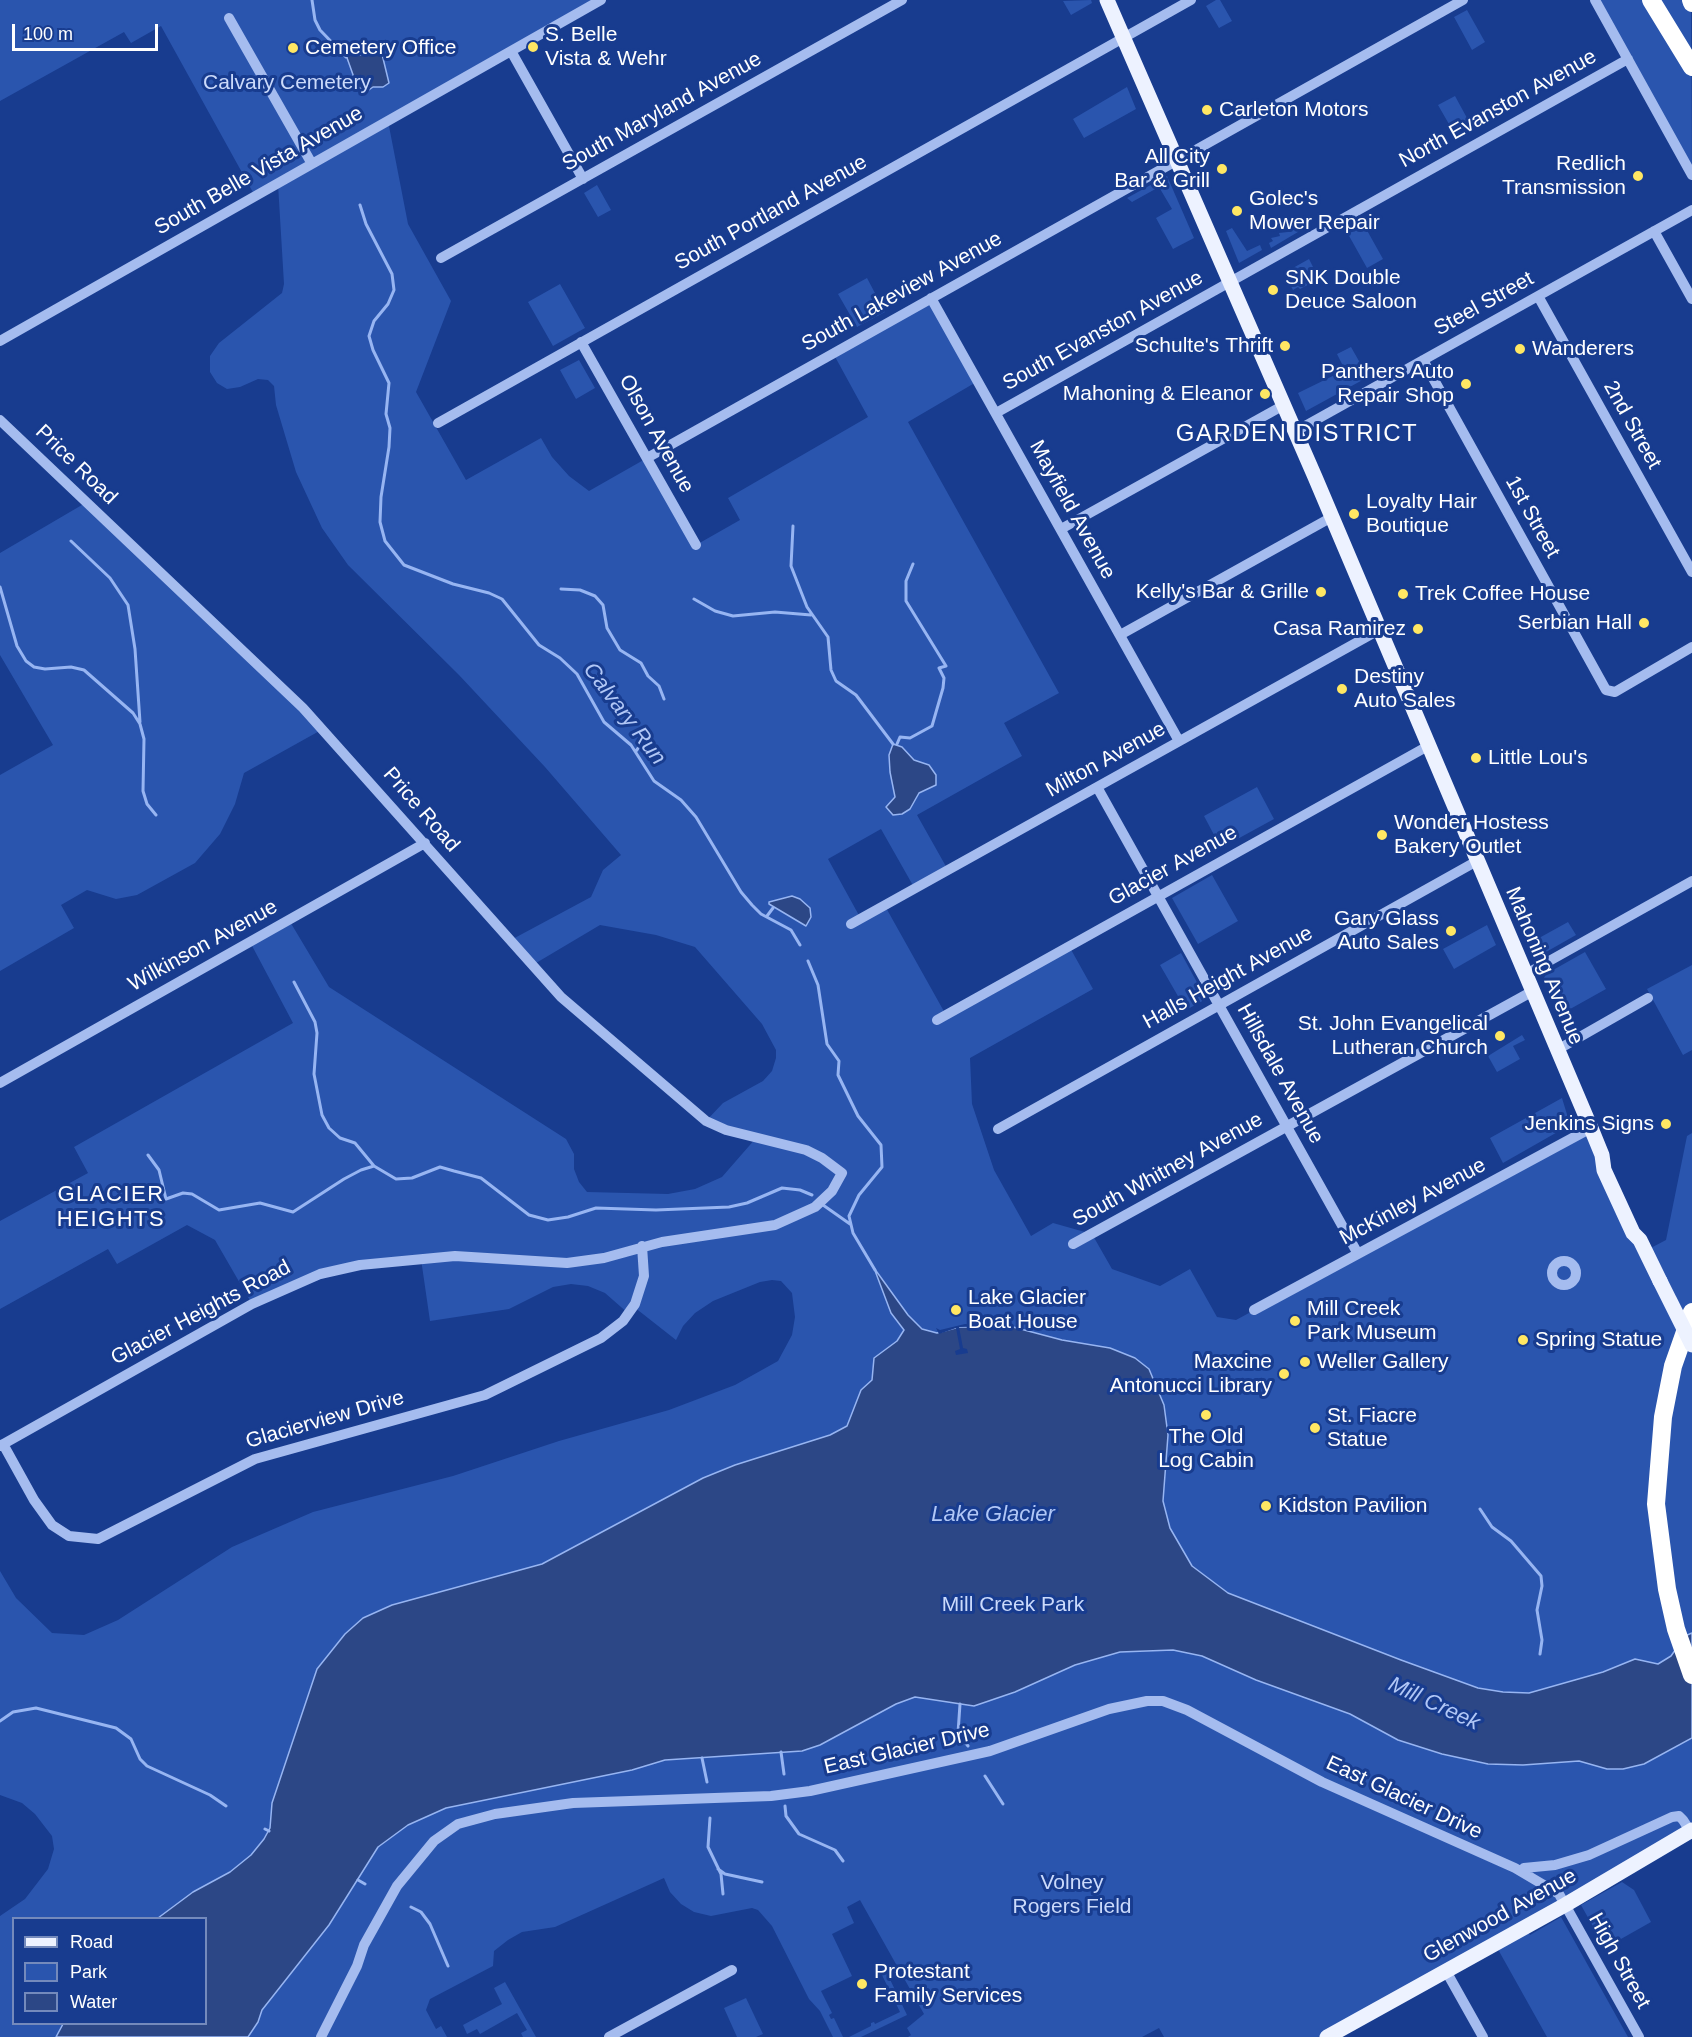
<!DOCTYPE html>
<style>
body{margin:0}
#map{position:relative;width:1692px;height:2037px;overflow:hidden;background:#183c8f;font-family:Helvetica,sans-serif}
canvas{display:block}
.legend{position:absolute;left:12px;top:1917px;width:195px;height:108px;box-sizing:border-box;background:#183c8f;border:2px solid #748abc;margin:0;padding:8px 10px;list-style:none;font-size:18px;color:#fff}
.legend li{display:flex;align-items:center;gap:12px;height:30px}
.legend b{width:30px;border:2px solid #748abc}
.scale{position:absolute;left:12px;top:24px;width:146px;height:27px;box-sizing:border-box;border:3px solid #fff;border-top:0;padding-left:8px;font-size:18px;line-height:21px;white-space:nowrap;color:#fff;-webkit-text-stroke:4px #183c8f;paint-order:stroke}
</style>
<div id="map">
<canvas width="1692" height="2037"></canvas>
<ul class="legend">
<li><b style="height:8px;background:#edf2ff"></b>Road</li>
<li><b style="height:16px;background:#2a55ae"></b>Park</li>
<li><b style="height:16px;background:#2c4786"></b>Water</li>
</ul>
<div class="scale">100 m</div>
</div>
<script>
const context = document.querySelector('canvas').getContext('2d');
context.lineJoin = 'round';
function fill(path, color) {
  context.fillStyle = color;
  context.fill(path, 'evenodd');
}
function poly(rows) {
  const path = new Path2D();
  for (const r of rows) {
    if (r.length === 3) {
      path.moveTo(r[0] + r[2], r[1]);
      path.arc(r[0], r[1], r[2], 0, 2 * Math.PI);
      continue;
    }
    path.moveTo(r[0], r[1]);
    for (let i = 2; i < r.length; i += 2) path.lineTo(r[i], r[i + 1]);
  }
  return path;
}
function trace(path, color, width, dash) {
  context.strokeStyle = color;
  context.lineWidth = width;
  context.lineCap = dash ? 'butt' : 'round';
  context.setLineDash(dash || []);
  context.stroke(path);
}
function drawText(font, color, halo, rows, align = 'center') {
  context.font = font + ' Helvetica,sans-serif';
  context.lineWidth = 6;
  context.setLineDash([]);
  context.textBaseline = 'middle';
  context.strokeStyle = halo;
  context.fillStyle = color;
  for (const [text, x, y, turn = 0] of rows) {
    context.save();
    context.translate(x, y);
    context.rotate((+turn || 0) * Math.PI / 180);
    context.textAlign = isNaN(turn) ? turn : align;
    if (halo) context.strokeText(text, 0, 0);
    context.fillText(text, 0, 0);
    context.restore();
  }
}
fill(poly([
 [0,0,601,0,388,121,408,224,451,301,416,392,466,480,541,438,552,457,569,476,589,491,647,458,696,545,740,520,728,498,868,417,833,353,931,298,978,381,908,422,1059,693,1004,723,1022,756,917,815,948,870,915,889,881,829,828,859,861,919,885,906,946,1015,1069,946,1093,989,970,1058,972,1104,994,1170,1031,1236,1053,1223,1092,1234,1112,1269,1160,1286,1190,1269,1217,1317,1236,1320,1591,1128,1645,1251,1666,1240,1687,1136,1692,1133,1692,1834,1525,1927,1530,1935,1561,1917,1628,2037,1547,2037,1495,1944,1327,2037,1164,2037,1159,2028,1142,2037,908,2037,911,2035,907,2028,924,2014,860,1900,847,1907,854,1923,832,1934,852,1976,821,1991,832,2013,829,2015,831,2019,834,2018,843,2037,833,2037,820,2011,809,1999,772,1926,758,1910,752,1908,711,1916,694,1912,681,1904,670,1892,664,1878,555,1927,522,1932,508,1940,494,1951,493,1966,430,1999,426,2010,436,2029,441,2026,447,2037,0,2037,0,1916,25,1899,48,1869,54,1849,52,1836,35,1814,22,1803,0,1795,0,1571,16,1598,52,1633,84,1635,118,1620,232,1547,313,1512,453,1476,559,1441,669,1410,735,1385,778,1361,792,1335,795,1317,792,1293,781,1281,772,1280,760,1282,713,1301,695,1313,683,1326,676,1340,634,1307,629,1314,605,1293,588,1286,571,1284,553,1287,509,1309,430,1321,421,1259,360,1265,252,1304,215,1240,187,1225,117,1264,108,1249,0,1309,0,1221,88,1173,74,1147,293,1023,250,942,289,920,329,987,566,1139,574,1154,574,1169,579,1182,587,1192,668,1194,695,1189,722,1177,756,1138,706,1121,723,1103,763,1081,772,1071,776,1058,776,1050,762,1024,695,947,656,935,600,925,531,966,509,941,591,897,603,870,621,855,545,767,459,675,348,565,322,528,296,472,276,405,274,386,268,380,258,379,240,387,227,389,217,383,210,372,210,356,219,343,282,293,284,284,278,184,255,196,161,26,131,43,124,32,0,101],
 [14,1918,206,1918,206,2024,14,2024],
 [1091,0,1092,3,1071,15,1063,1],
 [1216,0,1220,0,1232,21,1219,28,1206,6],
 [1595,0,1691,0,1692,175],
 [1467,10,1485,42,1472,50,1454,17],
 [1127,87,1136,109,1084,138,1073,119],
 [1455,96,1473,129,1457,138,1438,105],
 [1167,176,1194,238,1173,249,1156,218,1172,209,1159,187,1132,202,1127,198],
 [597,185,611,210,598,217,584,193],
 [1299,222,1303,229,1271,248,1269,243,1273,241,1271,238,1280,236,1279,233,1288,232,1287,229,1291,227,1293,230],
 [1364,225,1383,259,1367,268,1348,234],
 [1232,228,1247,251,1260,245,1262,250,1239,263,1226,231],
 [1309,259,1319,279,1300,289,1298,287,1293,290,1284,273],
 [867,278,885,312,857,327,838,294],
 [560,284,585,328,553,346,528,302],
 [1351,347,1368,377,1306,411,1298,393,1345,370,1337,354],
 [579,360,595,388,576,399,560,370],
 [87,502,323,729,244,773,235,804,220,834,195,863,137,895,116,899,87,890,61,905,74,928,0,971,0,775,53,745,0,655,0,553],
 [1257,787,1274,819,1221,848,1204,816],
 [1212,875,1238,921,1198,944,1172,898],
 [1568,922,1576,935,1539,956,1535,954,1530,943],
 [1487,925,1496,945,1454,969,1443,949],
 [1585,952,1606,989,1563,1013,1559,1011,1544,978,1546,974],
 [1181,953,1206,999,1186,1010,1160,965],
 [1692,965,1692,1050,1683,1055,1647,989],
 [1522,1035,1525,1040,1513,1046,1520,1059,1497,1072,1488,1056],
 [1562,1098,1569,1121,1568,1126,1503,1163,1490,1138],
 [1622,1882,1634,1890,1651,1922,1605,1948,1581,1905],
 [886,1971,907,2015,861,2037,849,2037,871,2026,871,2023,874,2022,875,2024,900,2012,881,1973],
 [505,1982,536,2037,523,2037,521,2033,527,2030,517,2013,480,2034,477,2029,467,2034,463,2025,502,2004,494,1988],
 [746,1998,763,2034,756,2037,737,2037,724,2008]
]), '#2a55ae');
const water = poly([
 [373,48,377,48,382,54,389,83,383,87,373,87,366,92,357,86,346,55,348,52,361,55,373,48],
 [893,744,902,747,914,760,929,765,936,775,936,785,919,793,910,809,902,814,893,815,886,807,895,797,890,772,889,755,893,744],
 [792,896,800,899,810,908,811,917,806,926,769,904,769,902,792,896],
 [874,1268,908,1315,922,1329,937,1333,959,1327,985,1327,993,1324,1013,1327,1062,1340,1110,1348,1135,1358,1149,1369,1164,1405,1168,1435,1163,1501,1170,1528,1192,1566,1228,1593,1401,1660,1478,1688,1503,1692,1529,1693,1603,1672,1635,1659,1658,1664,1671,1656,1685,1636,1692,1633,1692,1738,1644,1764,1623,1769,1607,1769,1579,1761,1523,1765,1488,1764,1442,1754,1398,1740,1350,1714,1256,1680,1202,1656,1173,1650,1120,1652,1075,1665,1015,1692,974,1706,915,1697,896,1704,820,1745,802,1751,665,1760,632,1770,446,1808,408,1825,378,1847,329,1925,262,2010,258,2022,248,2037,56,2037,63,2024,206,2024,206,1918,158,1918,193,1892,230,1872,251,1855,264,1839,270,1828,272,1803,317,1669,345,1634,363,1618,392,1605,542,1564,703,1478,735,1465,830,1435,847,1426,861,1390,872,1380,874,1358,897,1341,904,1330,891,1313,874,1268]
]);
fill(water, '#2c4786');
trace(water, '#97b5f2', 1.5);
fill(poly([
 [965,1324,993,1326,959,1327,963,1348,967,1349,968,1353,956,1355,955,1351,960,1349,956,1328,939,1334,936,1328,940,1330]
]), '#183c8f');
trace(poly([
 [312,0,315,20,320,30,346,57],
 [360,205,366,224,392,274,394,290,388,304,374,321,369,336,373,350,389,383,386,414,390,428,389,447,381,497,380,522,385,541,404,565,453,584,489,593,502,599,539,645,560,658,577,674,604,722,631,745,654,781,681,800,696,817,741,892,752,905,761,914,791,930,800,945],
 [793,526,791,566,807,607,828,637,831,670,836,681,856,695,893,744],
 [71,541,110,578,128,605,135,649,140,722],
 [0,587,17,646,26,661,34,667,45,669,71,667,84,670,133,713,140,724,144,739,143,791,147,804,156,815],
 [561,589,580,590,595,596,603,605,607,628,620,650,641,663,648,676,659,686,664,699],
 [694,599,715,611,733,616,775,612,811,615],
 [897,744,900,737,910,738,932,726,943,688,944,678,939,668,946,666,906,601,906,581,913,564],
 [636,751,642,743],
 [767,916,773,908],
 [808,961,818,985,827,1044,839,1061,838,1075,858,1116,881,1145,882,1167,859,1195,849,1216,853,1233,875,1270],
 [294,982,315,1022,317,1033,314,1074,322,1115,329,1128,340,1138,355,1143,374,1166,396,1179,412,1178,440,1167,454,1171,481,1178,529,1215,548,1220,568,1217,596,1208,656,1210,729,1207,747,1203,782,1188,800,1190,812,1195],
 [148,1155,159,1170,166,1199,183,1193,192,1194,219,1210,260,1203,293,1212,344,1179,361,1170,374,1166],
 [823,1205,850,1224],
 [1480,1509,1492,1527,1511,1541,1541,1576,1542,1586,1537,1610,1542,1640,1540,1654],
 [960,1704,958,1733,968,1746],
 [0,1721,13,1712,36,1708,116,1728,131,1739,140,1759,147,1766,210,1795,226,1806],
 [781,1752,784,1774],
 [702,1758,707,1782],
 [985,1776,1003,1804],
 [785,1806,786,1816,799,1834,835,1850,843,1861],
 [710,1818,708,1847,721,1874,723,1894],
 [265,1829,269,1831],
 [718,1869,725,1874,762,1882],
 [358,1880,365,1884],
 [411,1907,421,1912,430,1924,448,1966]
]), '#97b5f2', 3);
trace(poly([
 [1595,0,1692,175],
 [229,18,312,164],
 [511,51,583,179],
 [1654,231,1692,299],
 [441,258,902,0],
 [1538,296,1692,572],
 [931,298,1179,741],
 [0,341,601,0],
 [581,342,696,545],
 [1423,360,1606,690,1615,692,1692,647],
 [996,413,1628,59],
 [0,420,303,708,561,997,706,1121,726,1130,806,1150,822,1158,842,1173,832,1191,815,1207,775,1225,662,1242,604,1258,567,1263,455,1256,360,1265,320,1274,252,1304,0,1446],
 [438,423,1191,0],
 [1296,431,1692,210],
 [647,458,1463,0],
 [1061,529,1284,405],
 [1120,635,1332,517],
 [1097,787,1358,1254],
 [851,924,1379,630],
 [1526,974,1692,881],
 [937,1020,1428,746],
 [1557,1050,1648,998],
 [0,1083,425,843],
 [998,1129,1477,861],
 [1073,1244,1533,991],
 [1564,1273,12],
 [1254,1310,1591,1128],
 [3,1444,34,1500,52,1525,69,1536,98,1539,255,1459,485,1395,601,1338,623,1321,635,1304,644,1276,642,1246],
 [1524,1868,1555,1865,1589,1855,1672,1817,1679,1816,1683,1820,1692,1834],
 [1446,1971,1483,2037],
 [321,2037,357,1966,364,1945,397,1886,434,1841,458,1824,495,1814,573,1803,771,1796,810,1791,990,1751,1109,1709,1147,1701,1163,1701,1187,1710,1322,1782,1515,1868,1559,1894,1639,2037],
 [609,2037,732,1970]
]), '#a5bcef', 10);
trace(poly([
 [1107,0,1315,477,1593,1133,1602,1155,1604,1170,1633,1233,1640,1240,1660,1281],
 [1327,2037,1565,1905,1692,1830]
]), '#edf2ff', 15);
trace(poly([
 [1651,0,1692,67],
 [1691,0,1692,3],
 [1692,1312,1673,1366,1663,1417,1656,1504,1667,1589,1676,1629,1692,1675]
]), '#fff', 18);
trace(poly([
 [1660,1281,1692,1345]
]), '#edf2ff', 15);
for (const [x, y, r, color] of [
 [533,47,6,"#ffe763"],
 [293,48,6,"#ffe763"],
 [1207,110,6,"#ffe763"],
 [1222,169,6,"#ffe763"],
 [1638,176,6,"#ffe763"],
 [1237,211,6,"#ffe763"],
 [1273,290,6,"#ffe763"],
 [1285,346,6,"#ffe763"],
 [1520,349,6,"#ffe763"],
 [1466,384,6,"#ffe763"],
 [1265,394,6,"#ffe763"],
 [1354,514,6,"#ffe763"],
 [1321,592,6,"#ffe763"],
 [1403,594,6,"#ffe763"],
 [1644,623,6,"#ffe763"],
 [1418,629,6,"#ffe763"],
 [1342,689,6,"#ffe763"],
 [1476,758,6,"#ffe763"],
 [1382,835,6,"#ffe763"],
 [1451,931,6,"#ffe763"],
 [1500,1036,6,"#ffe763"],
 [1666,1124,6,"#ffe763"],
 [956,1310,6,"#ffe763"],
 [1295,1321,6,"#ffe763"],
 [1523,1340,6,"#ffe763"],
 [1305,1362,6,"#ffe763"],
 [1284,1374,6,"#ffe763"],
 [1206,1415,6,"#ffe763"],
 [1315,1428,6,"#ffe763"],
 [1266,1506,6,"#ffe763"],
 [862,1984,6,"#ffe763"]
]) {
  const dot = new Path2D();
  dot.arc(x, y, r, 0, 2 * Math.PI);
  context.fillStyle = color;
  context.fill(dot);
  trace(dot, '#183c8f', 2);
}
drawText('21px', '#fff', '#183c8f', [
 ["S. Belle",545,35],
 ["Vista & Wehr",545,59],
 ["Cemetery Office",305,48],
 ["Carleton Motors",1219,110],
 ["All City",1210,157,"right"],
 ["Bar & Grill",1210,181,"right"],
 ["Redlich",1626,164,"right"],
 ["Transmission",1626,188,"right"],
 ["Golec's",1249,199],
 ["Mower Repair",1249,223],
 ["SNK Double",1285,278],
 ["Deuce Saloon",1285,302],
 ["Schulte's Thrift",1273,346,"right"],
 ["Wanderers",1532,349],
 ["Panthers Auto",1454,372,"right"],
 ["Repair Shop",1454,396,"right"],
 ["Mahoning & Eleanor",1253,394,"right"],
 ["Loyalty Hair",1366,502],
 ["Boutique",1366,526],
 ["Kelly's Bar & Grille",1309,592,"right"],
 ["Trek Coffee House",1415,594],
 ["Serbian Hall",1632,623,"right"],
 ["Casa Ramirez",1406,629,"right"],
 ["Destiny",1354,677],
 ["Auto Sales",1354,701],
 ["Little Lou's",1488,758],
 ["Wonder Hostess",1394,823],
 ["Bakery Outlet",1394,847],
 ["Gary Glass",1439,919,"right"],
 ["Auto Sales",1439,943,"right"],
 ["St. John Evangelical",1488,1024,"right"],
 ["Lutheran Church",1488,1048,"right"],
 ["Jenkins Signs",1654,1124,"right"],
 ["Lake Glacier",968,1298],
 ["Boat House",968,1322],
 ["Mill Creek",1307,1309],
 ["Park Museum",1307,1333],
 ["Spring Statue",1535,1340],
 ["Maxcine",1272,1362,"right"],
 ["Antonucci Library",1272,1386,"right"],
 ["Weller Gallery",1317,1362],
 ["St. Fiacre",1327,1416],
 ["Statue",1327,1440],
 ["The Old",1206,1437,"center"],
 ["Log Cabin",1206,1461,"center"],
 ["Kidston Pavilion",1278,1506],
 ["Protestant",874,1972],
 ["Family Services",874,1996]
], 'left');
drawText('21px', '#cbdafb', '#183c8f', [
 ["Calvary Cemetery",287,83],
 ["Mill Creek Park",1013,1605],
 ["Volney",1072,1883],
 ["Rogers Field",1072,1907]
]);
drawText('21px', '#fff', '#183c8f', [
 ["North Evanston Avenue",1498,109,-29],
 ["South Maryland Avenue",662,112,-29],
 ["South Belle Vista Avenue",259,171,-30],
 ["South Portland Avenue",771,213,-29],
 ["South Lakeview Avenue",902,292,-29],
 ["Steel Street",1484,304,-29],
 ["South Evanston Avenue",1103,331,-29],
 ["2nd Street",1632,425,61],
 ["Olson Avenue",656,434,61],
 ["Price Road",76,465,44],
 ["Mayfield Avenue",1072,510,61],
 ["1st Street",1532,517,61],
 ["Milton Avenue",1106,760,-29],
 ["Price Road",421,810,49],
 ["Glacier Avenue",1173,866,-29],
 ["Wilkinson Avenue",203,946,-29],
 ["Mahoning Avenue",1544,966,67],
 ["Halls Height Avenue",1228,978,-29],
 ["Hillsdale Avenue",1280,1074,61],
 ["South Whitney Avenue",1168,1170,-29],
 ["McKinley Avenue",1413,1202,-28],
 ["Glacier Heights Road",201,1313,-28],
 ["Glacierview Drive",325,1420,-16],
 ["East Glacier Drive",907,1749,-13],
 ["East Glacier Drive",1404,1798,25],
 ["Glenwood Avenue",1500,1916,-29],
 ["High Street",1619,1961,61]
]);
drawText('italic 22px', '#b1c7f6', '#183c8f', [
 ["Calvary Run",624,714,53],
 ["Lake Glacier",993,1515],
 ["Mill Creek",1434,1704,25]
]);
context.letterSpacing = '1.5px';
drawText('22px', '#fff', '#183c8f', [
 ["GLACIER",111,1195],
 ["HEIGHTS",111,1220]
]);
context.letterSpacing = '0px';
context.letterSpacing = '1.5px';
drawText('24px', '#fff', '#183c8f', [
 ["GARDEN DISTRICT",1297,434]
]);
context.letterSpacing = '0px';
</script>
